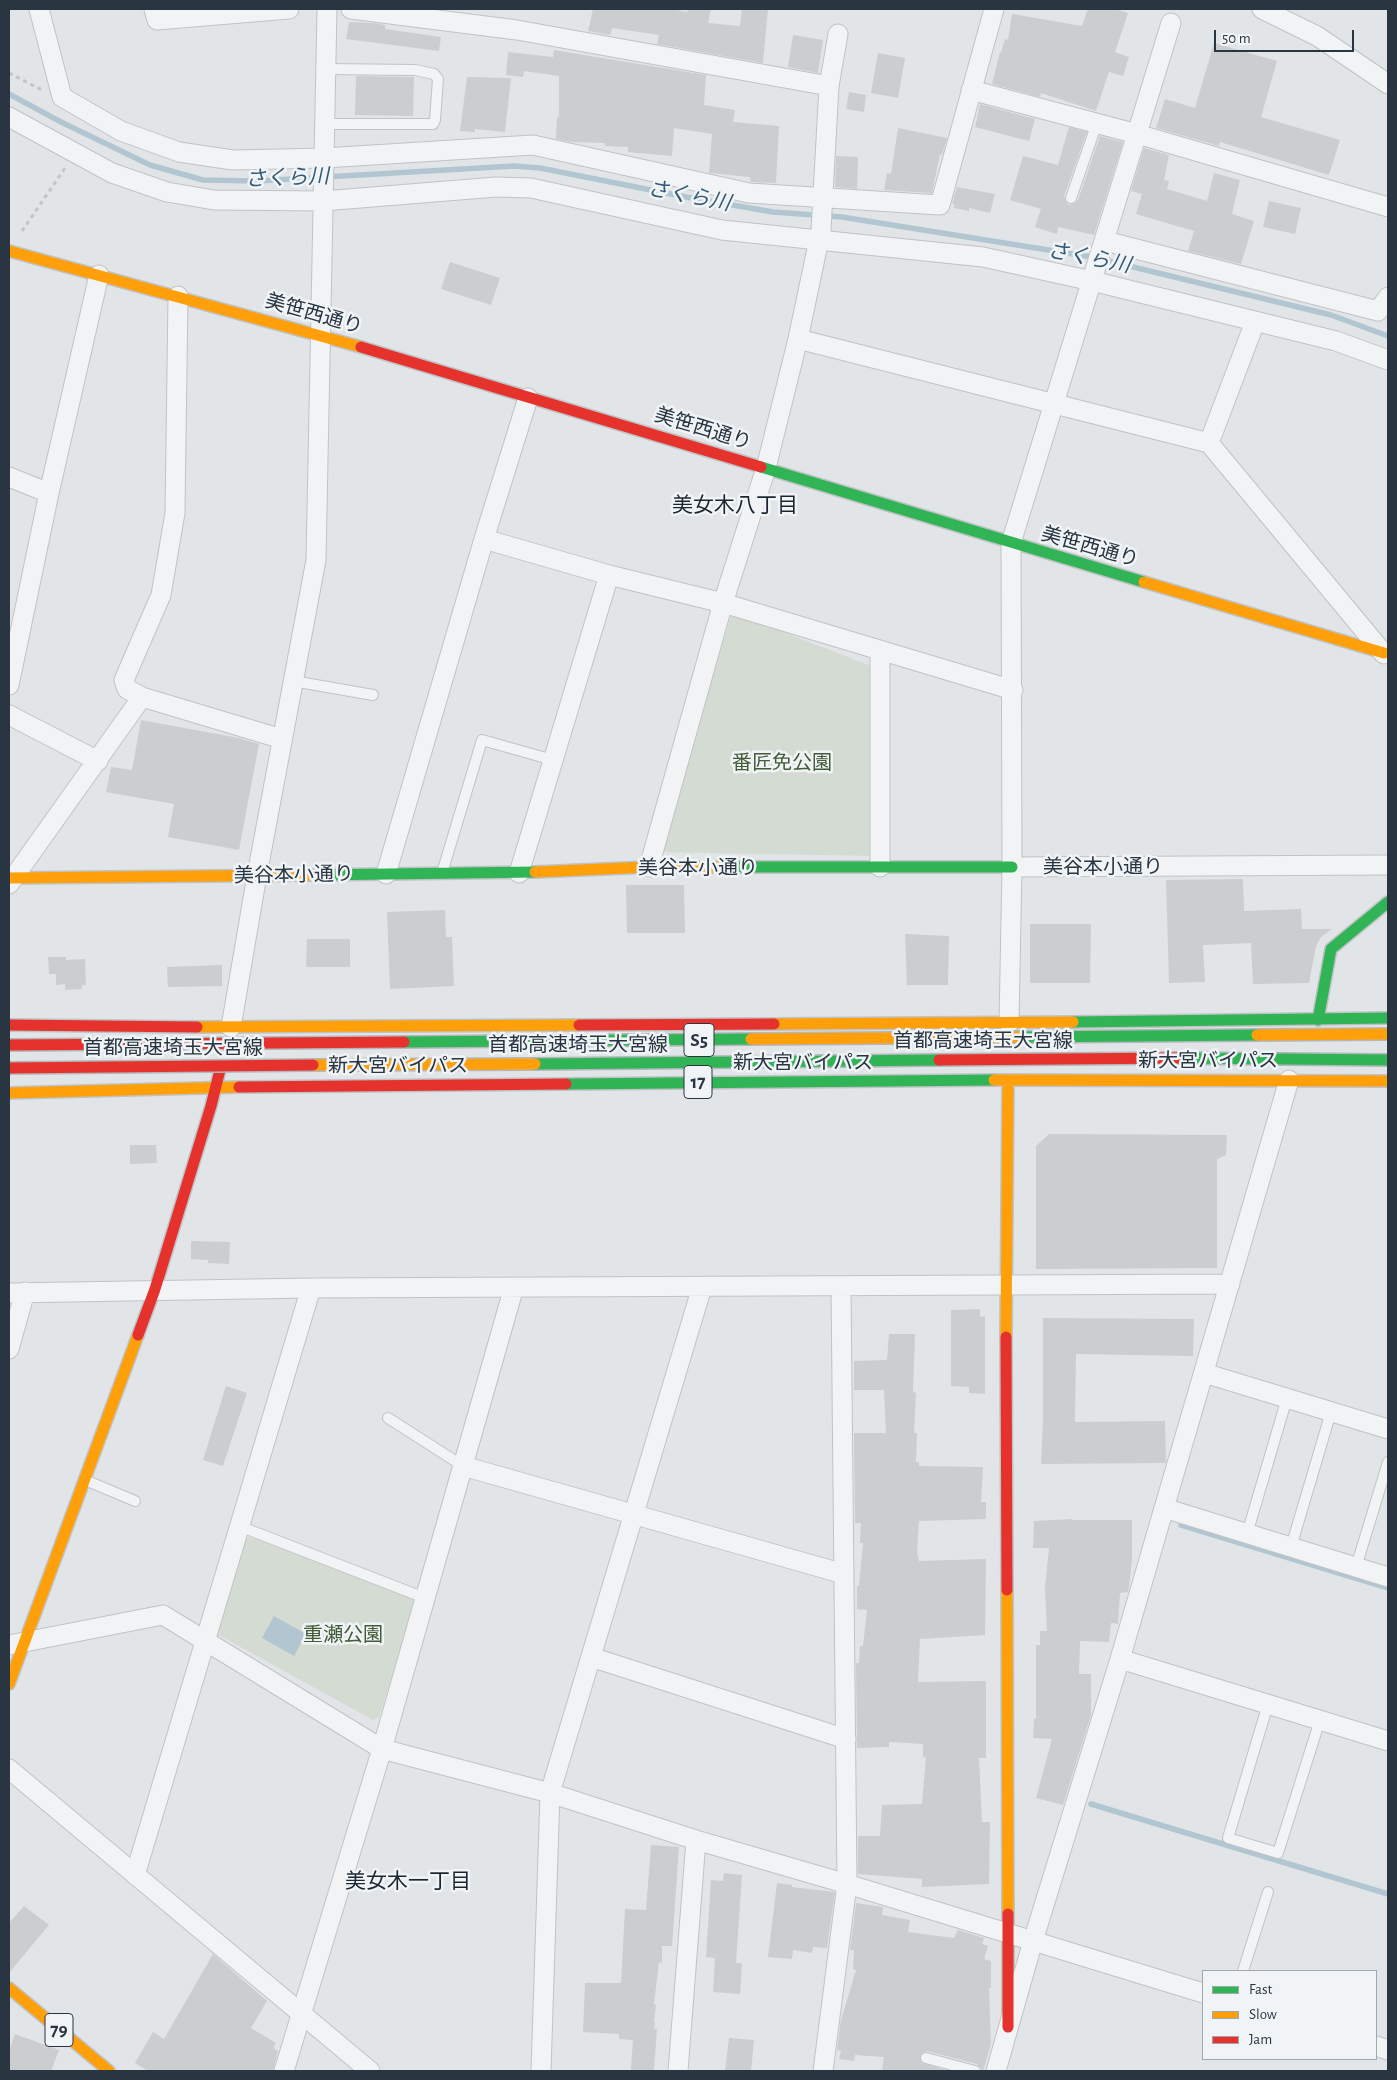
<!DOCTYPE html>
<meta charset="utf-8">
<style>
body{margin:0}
#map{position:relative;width:1397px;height:2080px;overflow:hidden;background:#e2e5e7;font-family:"Alegreya Sans",sans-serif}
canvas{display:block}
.frame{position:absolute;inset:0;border:10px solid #293540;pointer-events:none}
.legend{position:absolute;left:1202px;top:1970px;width:175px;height:90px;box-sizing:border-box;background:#f0f4f6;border:1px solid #a0a8ad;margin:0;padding:6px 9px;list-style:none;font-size:15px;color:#293540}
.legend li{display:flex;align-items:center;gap:10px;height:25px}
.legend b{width:25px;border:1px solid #a0a8ad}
.scale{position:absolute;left:1214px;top:30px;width:140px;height:22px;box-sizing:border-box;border:2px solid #293540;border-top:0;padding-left:6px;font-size:15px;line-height:18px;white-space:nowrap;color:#293540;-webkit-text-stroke:4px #f0f4f6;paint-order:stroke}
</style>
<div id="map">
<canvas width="1397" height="2080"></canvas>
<div class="frame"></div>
<ul class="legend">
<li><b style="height:6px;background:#30b455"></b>Fast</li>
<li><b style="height:6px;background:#ff9f0a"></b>Slow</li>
<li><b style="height:6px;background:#e5322d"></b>Jam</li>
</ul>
<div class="scale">50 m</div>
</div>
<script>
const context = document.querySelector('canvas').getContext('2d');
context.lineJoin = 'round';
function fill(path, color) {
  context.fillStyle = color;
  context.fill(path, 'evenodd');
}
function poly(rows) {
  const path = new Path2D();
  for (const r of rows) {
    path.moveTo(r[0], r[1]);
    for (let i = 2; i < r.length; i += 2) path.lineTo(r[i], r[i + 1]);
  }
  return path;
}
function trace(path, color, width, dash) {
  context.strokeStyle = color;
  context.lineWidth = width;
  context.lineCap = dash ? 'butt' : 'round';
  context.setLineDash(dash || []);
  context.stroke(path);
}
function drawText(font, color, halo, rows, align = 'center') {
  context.font = font + ' "Alegreya Sans","Noto Sans JP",sans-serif';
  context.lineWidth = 5;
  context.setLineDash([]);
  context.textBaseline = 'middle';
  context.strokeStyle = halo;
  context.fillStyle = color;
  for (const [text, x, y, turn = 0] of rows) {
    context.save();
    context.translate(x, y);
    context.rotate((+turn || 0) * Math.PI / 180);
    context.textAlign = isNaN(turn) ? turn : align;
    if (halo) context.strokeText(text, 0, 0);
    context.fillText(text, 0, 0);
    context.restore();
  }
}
fill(poly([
 [732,612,871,666,873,856,661,852],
 [250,1537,413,1598,415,1604,379,1717,373,1720,217,1634,244,1539]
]), '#d4dbd3');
fill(poly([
 [274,1616,306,1634,294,1656,262,1638]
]), '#b1c6d1');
trace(poly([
 [9,94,61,122,150,165,203,180,257,181,514,166,540,168,686,197,773,212,842,217,1092,257,1331,315,1388,336],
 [1181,1525,1388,1588],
 [1091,1804,1388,1894]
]), '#b1c6d1', 5.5);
fill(poly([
 [593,9,671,9,687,12,688,9,711,9,708,23,740,26,742,9,768,9,763,63,657,44,659,35,612,28,610,35,588,31],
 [1088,9,1115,9,1128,13,1115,52,1129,57,1123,76,1109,72,1096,111,1041,93,1040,97,992,84,1000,52,1001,53,1005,39,1008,40,1012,14,1082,26],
 [349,22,374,23,385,25,385,29,441,37,439,51,346,39],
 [793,35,823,40,818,73,788,67],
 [1214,43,1277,61,1261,117,1340,140,1329,175,1220,142,1219,146,1156,128,1165,99,1195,108],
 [554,50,706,75,704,105,735,110,733,122,779,126,776,183,751,182,750,177,709,173,712,134,674,128,672,156,628,152,628,147,605,146,605,143,571,142,556,139,557,117,559,117,559,76,524,71,523,77,506,75,508,52,553,57],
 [878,53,905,58,898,98,871,93],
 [356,76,414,77,413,116,355,115],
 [467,77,511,78,505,132,475,129,475,132,460,131],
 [849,92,866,95,864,112,846,109],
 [980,104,1035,119,1029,141,975,127],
 [1069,127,1087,132,1064,196,1066,202,1069,205,1075,203,1078,200,1100,136,1123,142,1094,235,1058,227,1057,234,1035,227,1041,209,1010,200,1023,156,1058,165],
 [898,128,947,138,942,155,940,154,932,193,884,190,887,173,891,174],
 [1144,148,1169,155,1164,180,1169,181,1167,189,1207,201,1214,173,1240,180,1232,214,1254,221,1241,264,1188,251,1194,231,1136,214,1142,194,1131,191],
 [836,156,858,157,857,189,835,187],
 [957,187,995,194,990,213,969,208,969,211,954,208,954,204,952,203],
 [1269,201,1301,208,1295,234,1263,227],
 [450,262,500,278,491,305,441,289],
 [141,720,239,738,259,744,239,850,168,837,174,804,106,792,111,767,132,770],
 [1243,879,1244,911,1301,909,1302,929,1332,929,1321,937,1316,946,1309,983,1253,984,1251,943,1203,945,1205,982,1169,983,1166,880],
 [626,885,684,885,685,933,627,933],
 [445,910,446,937,452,937,454,986,390,989,387,912],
 [1030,924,1091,924,1090,983,1030,983],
 [905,934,949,936,948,985,907,985],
 [307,939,350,939,350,967,306,967],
 [48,957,66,957,66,960,85,959,86,985,82,985,82,989,65,990,65,984,56,985,56,974,49,974],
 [222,965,222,986,168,987,167,967],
 [1049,1134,1227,1135,1226,1155,1217,1159,1217,1268,1036,1269,1036,1146],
 [130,1145,156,1145,157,1163,130,1164],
 [191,1241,230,1242,229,1264,208,1263,208,1260,191,1259],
 [980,1309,980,1317,985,1316,985,1394,969,1393,969,1387,951,1386,951,1310],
 [1043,1318,1194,1319,1193,1356,1076,1354,1075,1422,1165,1421,1166,1463,1041,1464,1043,1422],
 [889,1334,915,1334,913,1392,916,1393,914,1433,917,1433,916,1462,919,1462,919,1466,983,1467,981,1502,986,1502,986,1519,919,1521,917,1552,919,1561,986,1559,985,1635,920,1639,918,1682,986,1681,986,1758,979,1758,982,1822,990,1822,989,1884,922,1887,922,1879,858,1874,858,1836,880,1836,882,1805,922,1804,926,1758,923,1757,923,1744,889,1742,889,1747,857,1748,856,1663,859,1663,860,1646,863,1646,867,1610,857,1609,857,1586,859,1586,863,1543,860,1543,861,1523,855,1523,854,1433,886,1433,884,1390,854,1390,854,1361,887,1360],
 [226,1386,247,1393,223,1466,203,1460],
 [1072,1519,1072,1520,1132,1520,1132,1560,1129,1587,1128,1592,1120,1593,1118,1624,1111,1623,1109,1642,1080,1641,1079,1674,1091,1674,1091,1715,1063,1805,1036,1798,1052,1739,1033,1738,1034,1719,1036,1719,1036,1645,1040,1645,1040,1631,1047,1631,1045,1587,1049,1548,1033,1548,1034,1521],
 [651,1845,679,1847,672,1946,662,1946,662,1963,659,1962,654,2004,656,2005,654,2022,655,2023,654,2029,657,2029,654,2070,631,2070,633,2040,619,2039,619,2034,583,2032,585,1983,621,1983,625,1909,646,1910],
 [724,1873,742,1875,736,1963,742,1963,740,1994,713,1992,715,1958,706,1957,711,1880,723,1881],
 [777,1883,792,1885,792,1887,835,1892,827,1948,813,1947,812,1953,793,1950,792,1959,768,1957],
 [856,1903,883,1907,882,1915,910,1920,908,1932,954,1938,958,1930,984,1938,982,1944,988,1946,984,1959,991,1961,991,1988,989,1988,991,2044,983,2071,977,2064,927,2051,922,2053,920,2056,922,2063,949,2071,882,2071,884,2057,855,2055,854,2061,839,2059,841,2051,837,2050,841,2020,856,1970,853,1969,854,1950,850,1950],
 [24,1906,49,1925,9,1973,9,1923],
 [213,1954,267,2001,251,2028,276,2043,273,2048,278,2051,273,2071,148,2071,135,2063,153,2032,164,2039],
 [15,2034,59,2050,51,2071,9,2071,9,2051],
 [729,2038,754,2040,751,2071,725,2071]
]), '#cbcdcf');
const lane = poly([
 [324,124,433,124,435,120,438,79,434,74,415,70,326,69],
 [1071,198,1097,123],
 [293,681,373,695],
 [442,873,482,740,553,760],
 [388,1418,463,1466],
 [85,1480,135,1501],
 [239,1526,425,1598],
 [1247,1534,1287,1398],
 [1291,1547,1331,1412],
 [1356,1567,1388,1462],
 [1268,1704,1228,1838,1278,1853,1320,1720],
 [1243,1971,1268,1892],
 [926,2058,975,2071]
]);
const street = poly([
 [39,9,62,97,121,131,179,152,233,160,324,158,533,145,749,193,940,205,994,9],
 [154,9,157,20,289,9],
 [351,9,517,30,829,86],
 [1262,9,1317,36,1388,84],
 [971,90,1137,134,1388,207],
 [9,117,112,173,167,192,214,200,323,201,496,187,531,188,722,230,983,257,1092,281,1336,341,1388,360],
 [1105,241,1378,311,1388,297],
 [178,296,175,513,161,595,124,680,127,689,142,697,282,739],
 [798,339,1209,443,1384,654],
 [1209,443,1255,322],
 [9,477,49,493],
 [484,539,609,575,723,603,1013,690],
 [9,685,49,493,99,275],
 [9,715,98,761],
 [649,867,723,603,766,468,798,339,821,230,829,86,838,34],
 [880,867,880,650],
 [1012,867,1388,865],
 [519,873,609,575],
 [386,874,484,539,528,398],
 [9,884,142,697],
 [1009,1023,1012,867,1011,543,1171,23],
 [231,1027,257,875,316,560,327,9],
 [9,1293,311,1288,1230,1284],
 [9,1349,25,1292],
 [1204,1373,1388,1429],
 [463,1466,844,1574],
 [1164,1508,1388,1577],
 [9,1645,163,1615,382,1749,550,1793,696,1840,847,1884,1203,1993],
 [591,1657,846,1739],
 [1120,1659,1388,1741],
 [9,1769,370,2071],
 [135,1875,311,1288],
 [1376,2046,1388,2050],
 [284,2071,382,1749,514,1287],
 [541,2071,550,1793,702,1287],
 [678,2071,696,1840],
 [823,2071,847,1884,841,1286],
 [996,2071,1033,1941,1120,1659,1289,1080]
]);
const fast = poly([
 [761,467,1144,582],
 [733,867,1012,867],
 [314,875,535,872],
 [1318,1020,1331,949,1388,902],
 [1073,1022,1388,1018],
 [566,1084,994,1080]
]);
const slow = poly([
 [9,251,361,347],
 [1144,582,1384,653],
 [535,872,649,867,733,867],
 [9,878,314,875],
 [774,1024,1073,1022],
 [197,1027,579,1025],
 [994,1080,1388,1081],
 [9,1093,239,1087],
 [1006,1337,1008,1080],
 [1007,1590,1008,1914],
 [9,1684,138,1335],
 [9,1988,109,2071]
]);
const jam = poly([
 [361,347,761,467],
 [9,1025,197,1027],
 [579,1025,774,1024],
 [239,1087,566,1084],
 [138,1335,155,1289,211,1106,221,1066],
 [1006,1337,1007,1590],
 [1008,1914,1008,2027]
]);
trace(lane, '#c0c3c5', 12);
trace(street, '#c0c3c5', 21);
trace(fast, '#c0c3c5', 14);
trace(slow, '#c0c3c5', 14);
trace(jam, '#c0c3c5', 14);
trace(poly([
 [9,73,42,90],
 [22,231,65,168]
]), '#c1c5c7', 3, [4, 4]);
trace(lane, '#f1f3f4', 10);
trace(street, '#f1f3f4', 19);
trace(fast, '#30b455', 11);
trace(slow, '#ff9f0a', 11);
trace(jam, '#e5322d', 11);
const fastBridge = poly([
 [1021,1037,1257,1035],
 [404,1042,751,1039],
 [1181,1058,1388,1060],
 [535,1064,939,1060]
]);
const slowBridge = poly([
 [1257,1035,1388,1034],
 [751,1039,1021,1037],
 [313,1065,535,1064]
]);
const jamBridge = poly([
 [9,1045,404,1042],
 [939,1060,1181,1058],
 [9,1068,313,1065]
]);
trace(fastBridge, '#b4b8bc', 14, []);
trace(slowBridge, '#b4b8bc', 14, []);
trace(jamBridge, '#b4b8bc', 14, []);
trace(fastBridge, '#30b455', 11);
trace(slowBridge, '#ff9f0a', 11);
trace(jamBridge, '#e5322d', 11);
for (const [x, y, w] of [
 [699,1040,30],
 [698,1082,28],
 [59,2030,28]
]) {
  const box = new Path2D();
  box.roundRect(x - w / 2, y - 16.5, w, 33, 4);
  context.fillStyle = '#f0f4f6';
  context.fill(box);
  trace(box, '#293540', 1);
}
drawText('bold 19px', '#293540', null, [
 ["S5",699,1040],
 ["17",698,1082],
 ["79",59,2030]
]);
drawText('20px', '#293540', '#f0f4f6', [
 ["美笹西通り",314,314,16],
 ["美笹西通り",703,429,17],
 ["美笹西通り",1090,547,16],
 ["美谷本小通り",1103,867],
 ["美谷本小通り",698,868],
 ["美谷本小通り",294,875,-1],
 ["首都高速埼玉大宮線",983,1041],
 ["首都高速埼玉大宮線",578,1045],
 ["首都高速埼玉大宮線",173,1048],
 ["新大宮バイパス",1208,1061],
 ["新大宮バイパス",803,1063],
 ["新大宮バイパス",398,1066]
]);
drawText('20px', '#445c37', '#f0f4f6', [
 ["番匠免公園",782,763],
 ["重瀬公園",343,1635]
]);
drawText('italic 21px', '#345b73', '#f0f4f6', [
 ["さくら川",287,178,-2],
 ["さくら川",689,196,11],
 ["さくら川",1089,258,11]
]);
drawText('21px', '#1b2631', '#f0f4f6', [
 ["美女木八丁目",735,506],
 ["美女木一丁目",408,1882]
]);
</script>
